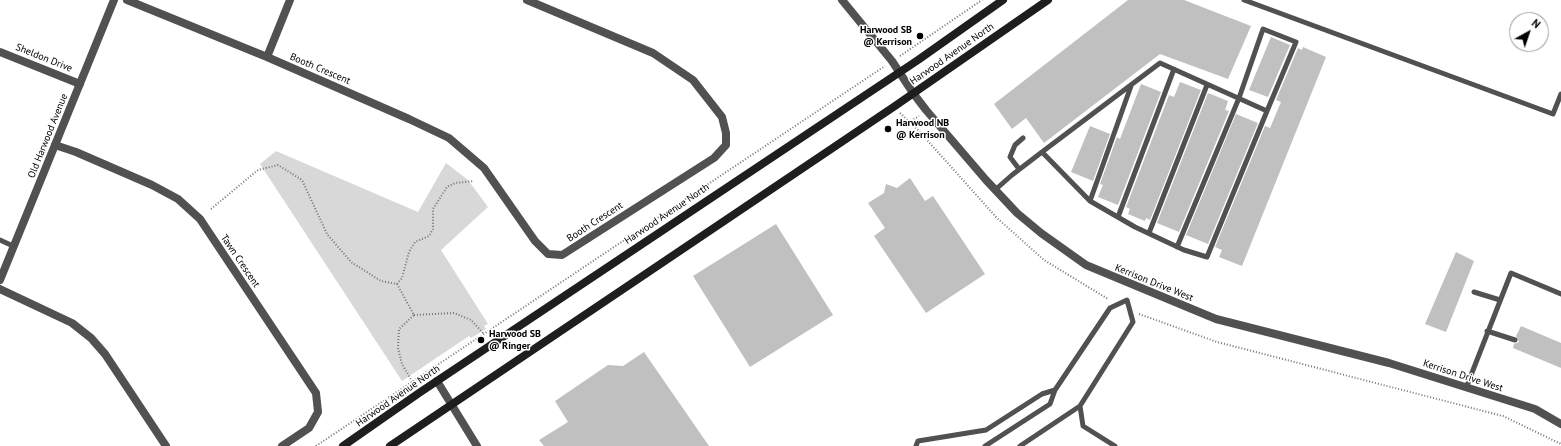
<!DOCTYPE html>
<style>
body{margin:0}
#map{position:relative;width:1561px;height:446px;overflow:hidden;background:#fff;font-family:"PT Sans",sans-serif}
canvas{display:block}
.north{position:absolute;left:1509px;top:12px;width:40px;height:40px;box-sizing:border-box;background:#fff;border:1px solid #999;border-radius:50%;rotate:40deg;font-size:11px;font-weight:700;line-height:16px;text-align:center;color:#000}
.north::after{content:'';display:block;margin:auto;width:14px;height:18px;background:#000;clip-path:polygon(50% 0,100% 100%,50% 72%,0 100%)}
</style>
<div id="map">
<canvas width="1561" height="446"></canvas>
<div class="north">N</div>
</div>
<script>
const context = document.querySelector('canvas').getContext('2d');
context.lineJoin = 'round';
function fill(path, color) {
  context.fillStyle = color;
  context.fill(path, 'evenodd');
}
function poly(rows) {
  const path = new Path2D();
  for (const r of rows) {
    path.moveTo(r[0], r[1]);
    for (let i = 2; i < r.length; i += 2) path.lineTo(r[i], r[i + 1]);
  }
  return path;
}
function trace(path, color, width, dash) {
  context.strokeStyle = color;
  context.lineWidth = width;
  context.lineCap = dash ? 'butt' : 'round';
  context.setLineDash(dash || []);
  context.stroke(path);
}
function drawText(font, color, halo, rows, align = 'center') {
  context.font = font + ' "PT Sans",sans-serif';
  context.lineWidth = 3;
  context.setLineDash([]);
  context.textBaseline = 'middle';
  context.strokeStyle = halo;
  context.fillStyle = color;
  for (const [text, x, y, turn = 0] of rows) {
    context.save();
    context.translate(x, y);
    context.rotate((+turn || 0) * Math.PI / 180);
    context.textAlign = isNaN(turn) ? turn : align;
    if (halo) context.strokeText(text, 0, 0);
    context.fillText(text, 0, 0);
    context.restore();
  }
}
fill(poly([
 [276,151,418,212,446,163,468,180,488,207,441,250,488,324,484,326,486,329,471,338,469,336,402,381,260,164]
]), '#d8d8d8');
fill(poly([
 [1128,0,1184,0,1251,26,1228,79,1160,54,1044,143,1026,118,1012,129,994,104],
 [1271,37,1290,45,1268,97,1249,90],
 [1303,47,1326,57,1242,266,1219,257,1222,250,1215,247,1265,126,1270,128,1281,102,1276,100,1298,48,1302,50],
 [1180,82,1201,90,1150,220,1146,218,1145,221,1128,214,1130,209,1126,207,1169,95,1174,97],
 [1141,84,1161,92,1118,205,1098,197,1103,185,1100,184,1117,137,1120,139],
 [1208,93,1228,101,1225,110,1229,111,1179,232,1157,223],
 [1236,114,1258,123,1208,244,1186,235],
 [1090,126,1110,134,1093,181,1071,172],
 [910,178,925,201,933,196,985,274,926,313,874,236,885,228,868,203,884,193,886,184,897,188],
 [776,224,833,315,750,367,693,276],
 [1456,252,1474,261,1446,332,1425,324],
 [1521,326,1561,343,1561,368,1513,348,1514,344,1519,342,1516,336],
 [644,352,709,446,544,446,539,440,568,422,555,401,608,365,623,366]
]), '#c0c0c0');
trace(poly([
 [900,56,982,0],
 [900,113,918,130,997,218,1044,260,1108,299],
 [911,121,919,116],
 [211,209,258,170,278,165,302,180,327,234,351,262,381,281,397,284,414,315,399,329,398,348,402,364,412,381],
 [397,284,402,278,409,252,415,242,429,236,433,229,433,209,447,187,455,183,474,181],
 [1139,314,1217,342,1503,416,1561,444],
 [414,315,454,313,471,320,484,334],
 [316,446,885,66]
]), '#737373', 2, [1, 2]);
trace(poly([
 [1244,0,1553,114,1561,94],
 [1019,169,1010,157,1015,145,1023,138],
 [995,190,1012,175,1042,152,1160,63,1267,111,1207,257,1184,250,1135,227,1090,201,1042,152],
 [1090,201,1131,86],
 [1118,217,1174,69],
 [1149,233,1207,85],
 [0,240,13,246],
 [1177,247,1239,98,1263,29,1296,42,1267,111],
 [1474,292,1500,300],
 [1487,331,1515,340],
 [1466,388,1511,273,1561,294],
 [916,446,918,441,986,430,1042,394,1055,390],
 [985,446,1050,404,1055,390,1110,308,1127,300,1133,322,1080,406,1083,426,1115,446],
 [1020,446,1080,406]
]), '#515151', 5);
trace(poly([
 [127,0,267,57],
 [290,0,267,57,409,119,449,138,484,168,535,241,548,254,562,255,714,158,726,145,726,133,722,117,693,80,653,53,527,0],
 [0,52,80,84],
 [55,145,76,152,152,185,178,199,200,219,316,393,318,412,309,428,282,446],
 [0,289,72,323,91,338,105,354,166,446]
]), '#515151', 8);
trace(poly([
 [842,0,892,61,913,93,926,110,986,180,1017,213,1041,233,1086,265,1216,319,1389,363,1535,409,1561,424],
 [0,280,114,0],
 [437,381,477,446]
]), '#515151', 8);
trace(poly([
 [343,446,419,393,918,60,1003,0],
 [390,446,895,106,1048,0]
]), '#1e1e1e', 8);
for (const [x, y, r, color] of [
 [920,36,4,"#000"],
 [888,129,4,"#000"],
 [481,340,4,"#000"]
]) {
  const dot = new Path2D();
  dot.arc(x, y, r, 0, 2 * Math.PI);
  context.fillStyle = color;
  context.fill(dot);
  trace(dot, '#fff', 1.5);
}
drawText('bold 10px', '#000', '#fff', [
 ["Harwood SB",912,30,"right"],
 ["@ Kerrison",912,42,"right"],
 ["Harwood NB",896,123],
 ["@ Kerrison",896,135],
 ["Harwood SB",489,334],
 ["@ Ringer",489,346]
], 'left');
drawText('10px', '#000', '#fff', [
 ["Harwood Avenue North",952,54,-35],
 ["Sheldon Drive",44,58,22],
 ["Booth Crescent",320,69,23],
 ["Old Harwood Avenue",48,136,-68],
 ["Harwood Avenue North",667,214,-34],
 ["Booth Crescent",595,222,-33],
 ["Tawn Crescent",240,261,56],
 ["Kerrison Drive West",1154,283,22],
 ["Kerrison Drive West",1463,376,18],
 ["Harwood Avenue North",398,396,-35]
]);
</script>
